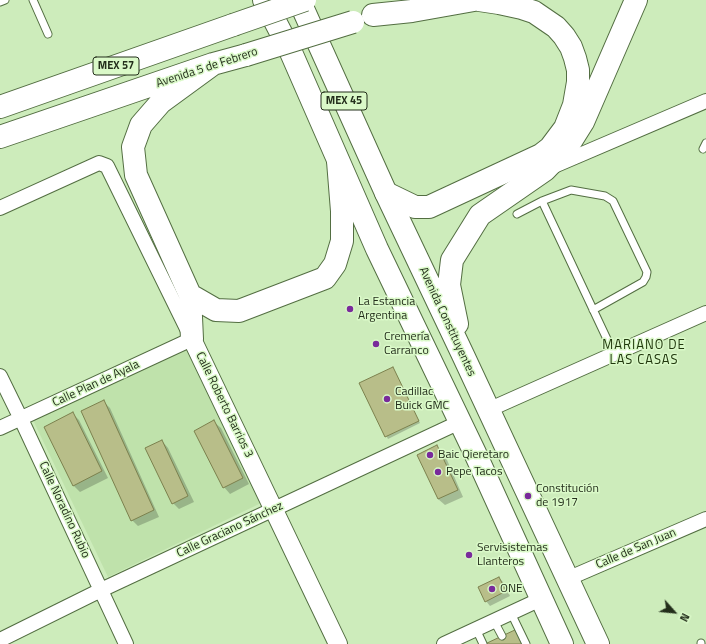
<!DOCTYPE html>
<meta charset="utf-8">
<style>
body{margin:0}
#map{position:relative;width:706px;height:644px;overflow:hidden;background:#cdecbb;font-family:"Titillium Web",sans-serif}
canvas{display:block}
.north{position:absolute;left:654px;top:592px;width:40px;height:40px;-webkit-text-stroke:3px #daf9c8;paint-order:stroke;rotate:117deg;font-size:11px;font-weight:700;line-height:16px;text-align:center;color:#232e1b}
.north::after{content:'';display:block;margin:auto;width:14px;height:18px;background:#232e1b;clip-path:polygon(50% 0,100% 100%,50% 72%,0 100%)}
</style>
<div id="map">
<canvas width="706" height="644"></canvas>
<div class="north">N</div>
</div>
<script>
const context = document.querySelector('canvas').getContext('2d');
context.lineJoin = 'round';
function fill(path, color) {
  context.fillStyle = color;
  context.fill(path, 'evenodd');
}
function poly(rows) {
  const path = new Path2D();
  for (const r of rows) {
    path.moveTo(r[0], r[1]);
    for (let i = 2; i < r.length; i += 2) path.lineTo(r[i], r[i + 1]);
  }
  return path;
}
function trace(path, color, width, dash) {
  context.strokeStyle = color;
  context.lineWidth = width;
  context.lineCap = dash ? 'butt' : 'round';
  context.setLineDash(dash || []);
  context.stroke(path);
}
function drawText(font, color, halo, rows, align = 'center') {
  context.font = font + ' "Titillium Web",sans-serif';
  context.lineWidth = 3;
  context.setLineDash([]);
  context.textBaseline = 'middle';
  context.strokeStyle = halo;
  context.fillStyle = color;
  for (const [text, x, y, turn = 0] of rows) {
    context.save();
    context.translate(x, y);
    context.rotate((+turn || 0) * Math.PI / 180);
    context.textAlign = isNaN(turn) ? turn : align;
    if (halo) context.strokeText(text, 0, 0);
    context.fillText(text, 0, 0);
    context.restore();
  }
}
fill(poly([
 [186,346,261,503,108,577,33,420]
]), '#bfe2ab');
fill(poly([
 [394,370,420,423,388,439,360,384],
 [104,402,110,408,159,517,138,526,132,520],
 [73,414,79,420,108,478,80,492,73,485],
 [214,422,221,428,249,484,230,494,224,487],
 [162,441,168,448,194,502,179,509,173,503],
 [437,447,444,453,463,497,445,505,438,499],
 [499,578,503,582,510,596,490,606,486,601]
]), '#0003');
const building = poly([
 [393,367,419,421,385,437,359,383,393,367],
 [104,400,154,510,131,521,81,411,104,400],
 [73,412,102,471,73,486,44,427,73,412],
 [214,420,243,478,223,488,194,431,214,420],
 [162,440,188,496,172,504,145,448,162,440],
 [437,445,458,490,438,499,417,455,437,445],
 [499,577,506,591,485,602,478,587,499,577],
 [517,629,524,644,485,644,502,636,517,629]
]);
fill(building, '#b8be89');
trace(building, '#7c814e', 1);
const service = poly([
 [33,0,48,34],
 [0,2,5,0],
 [703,149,706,143],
 [542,201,614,354],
 [517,214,542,201,571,190,605,196,613,201,647,272,646,277,643,282,593,310],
 [511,613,526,644],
 [494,621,502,636],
 [476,629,483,644],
 [701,644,701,643]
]);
const minor = poly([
 [554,166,706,101],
 [0,208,99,163,107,166,192,339,0,428],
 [0,376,21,419,126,644],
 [488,410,706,313],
 [567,579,706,519],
 [0,640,101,590,460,422],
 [444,644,541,599]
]);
const tertiary = poly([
 [192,339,338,644]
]);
const primary = poly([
 [264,0,290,50,377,249,475,453,562,644],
 [299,0,386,193,463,355,598,644],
 [457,324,449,285,452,260,480,215,545,170,568,146,583,122,636,0]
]);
const trunk = poly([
 [373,15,412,11,474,0],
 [213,64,161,102,141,125,133,147,136,175,190,295,216,310,239,311,325,278,335,264,342,241,342,211,338,161],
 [0,107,233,25],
 [0,137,213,64,246,55],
 [386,193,415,207,429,207,541,155,550,148,565,128,574,105,578,82,578,70,575,58,571,47,564,36,556,27,534,12,522,8,499,3,479,0],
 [190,295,192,339]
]);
trace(service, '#536e42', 9);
trace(minor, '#536e42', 16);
trace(tertiary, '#536e42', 20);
trace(primary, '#536e42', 24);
trace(trunk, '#536e42', 24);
trace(service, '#fff', 7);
trace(minor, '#fff', 14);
trace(tertiary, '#fff', 18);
trace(primary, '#fff', 22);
trace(trunk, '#fff', 22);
const trunkBridge = poly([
 [233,25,305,0],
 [246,55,353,22]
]);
trace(trunkBridge, '#536e42', 24, []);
trace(trunkBridge, '#fff', 22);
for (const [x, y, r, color] of [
 [350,309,4,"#792a9b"],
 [376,344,4,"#792a9b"],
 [387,399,4,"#792a9b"],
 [430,455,4,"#792a9b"],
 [438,472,4,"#792a9b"],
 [528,496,4,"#792a9b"],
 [469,555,4,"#792a9b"],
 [492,589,4,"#792a9b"]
]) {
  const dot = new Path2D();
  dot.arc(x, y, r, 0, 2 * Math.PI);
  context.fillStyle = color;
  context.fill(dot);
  trace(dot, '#daf9c8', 1.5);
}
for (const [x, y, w] of [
 [116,66,46],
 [344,101,46]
]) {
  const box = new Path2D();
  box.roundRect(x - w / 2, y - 9, w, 18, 3);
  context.fillStyle = '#daf9c8';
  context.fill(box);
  trace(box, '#232e1b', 1);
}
drawText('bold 11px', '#232e1b', null, [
 ["MEX 57",116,66],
 ["MEX 45",344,101]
]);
drawText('12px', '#232e1b', '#daf9c8', [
 ["Avenida 5 de Febrero",207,68,-18],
 ["Avenida Constituyentes",447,322,65],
 ["Calle Plan de Ayala",96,384,-25],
 ["Calle Roberto Barrios 3",224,405,64],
 ["Calle Noradino Rubio",64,510,65],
 ["Calle Graciano Sánchez",230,530,-25],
 ["Calle de San Juan",636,549,-23]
]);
drawText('12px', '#232e1b', '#daf9c8', [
 ["La Estancia",358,302],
 ["Argentina",358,316],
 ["Cremería",384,337],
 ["Carranco",384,351],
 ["Cadillac",395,392],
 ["Buick GMC",395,406],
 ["Baic Qieretaro",438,455],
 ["Pepe Tacos",446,472],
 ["Constitución",536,489],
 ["de 1917",536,503],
 ["Servisistemas",477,548],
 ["Llanteros",477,562],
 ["ONE",500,589]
], 'left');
context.letterSpacing = '1px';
drawText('13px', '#20370d', '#daf9c8', [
 ["MARIANO DE",644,346],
 ["LAS CASAS",644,361]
]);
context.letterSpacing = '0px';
</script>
